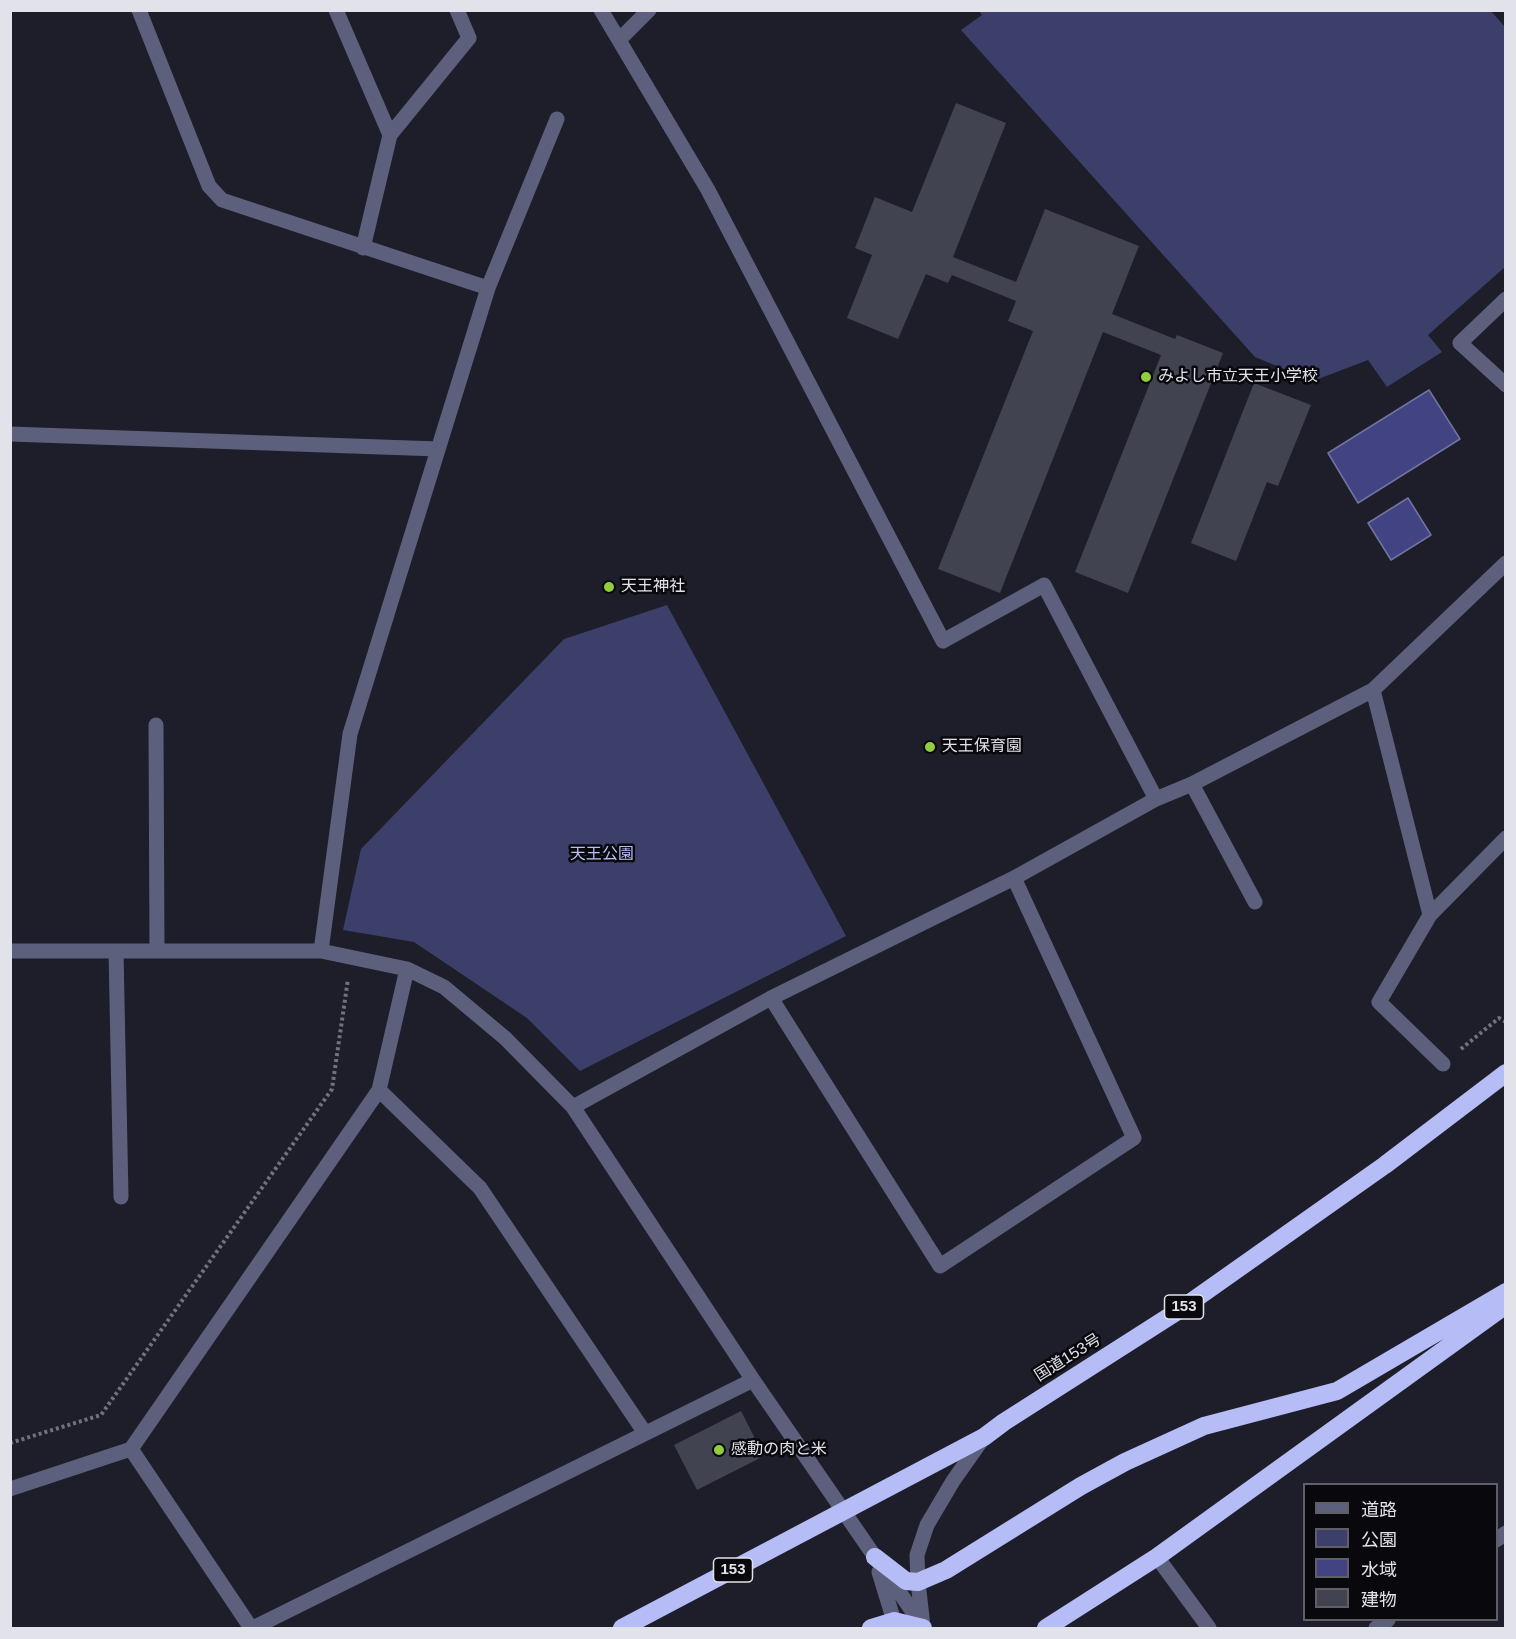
<!DOCTYPE html>
<meta charset="utf-8">
<style>
body{margin:0}
#map{position:relative;width:1516px;height:1639px;overflow:hidden;background:#1d1e29;font-family:Arial,"Noto Sans JP",sans-serif}
canvas{display:block}
.frame{position:absolute;inset:0;border:12px solid #e1e2ea;pointer-events:none}
.legend{position:absolute;left:1303px;top:1483px;width:195px;height:138px;box-sizing:border-box;background:#08080d;border:2px solid #5f5f65;margin:0;padding:8px 10px;list-style:none;font-size:18px;color:#e1e2ea}
.legend li{display:flex;align-items:center;gap:12px;height:30px}
.legend b{width:30px;border:2px solid #5f5f65}
</style>
<div id="map">
<canvas width="1516" height="1639"></canvas>
<div class="frame"></div>
<ul class="legend">
<li><b style="height:8px;background:#5c607c"></b>道路</li>
<li><b style="height:16px;background:#3c3f69"></b>公園</li>
<li><b style="height:16px;background:#414382"></b>水域</li>
<li><b style="height:16px;background:#414350"></b>建物</li>
</ul>
</div>
<script>
const context = document.querySelector('canvas').getContext('2d');
context.lineJoin = 'round';
function fill(path, color) {
  context.fillStyle = color;
  context.fill(path, 'evenodd');
}
function poly(rows) {
  const path = new Path2D();
  for (const r of rows) {
    path.moveTo(r[0], r[1]);
    for (let i = 2; i < r.length; i += 2) path.lineTo(r[i], r[i + 1]);
  }
  return path;
}
function trace(path, color, width, dash) {
  context.strokeStyle = color;
  context.lineWidth = width;
  context.lineCap = dash ? 'butt' : 'round';
  context.setLineDash(dash || []);
  context.stroke(path);
}
function drawText(font, color, halo, rows, align = 'center') {
  context.font = font + ' Arial,"Noto Sans JP",sans-serif';
  context.lineWidth = 5;
  context.setLineDash([]);
  context.textBaseline = 'middle';
  context.strokeStyle = halo;
  context.fillStyle = color;
  for (const [text, x, y, turn = 0] of rows) {
    context.save();
    context.translate(x, y);
    context.rotate((+turn || 0) * Math.PI / 180);
    context.textAlign = isNaN(turn) ? turn : align;
    if (halo) context.strokeText(text, 0, 0);
    context.fillText(text, 0, 0);
    context.restore();
  }
}
fill(poly([
 [979,11,1491,11,1505,27,1505,267,1428,335,1442,352,1387,387,1368,360,1313,381,1255,357,961,30,982,15],
 [667,605,846,936,580,1071,527,1018,414,942,343,930,361,849,564,639]
]), '#3c3f69');
const water = poly([
 [1429,390,1460,439,1358,503,1328,453,1429,390],
 [1408,498,1431,535,1391,560,1368,523,1408,498]
]);
fill(water, '#414382');
trace(water, '#7173a1', 1.5);
fill(poly([
 [956,103,1006,123,953,257,1016,282,1045,209,1139,246,1112,314,1175,339,1177,335,1223,353,1128,593,1075,572,1161,355,1103,332,1000,593,938,569,1033,331,1008,321,1016,301,952,275,948,283,926,274,898,339,847,318,872,255,855,248,875,197,912,212],
 [1254,383,1311,405,1278,486,1267,482,1236,561,1191,543],
 [741,1411,764,1456,697,1490,674,1445]
]), '#414350');
trace(poly([
 [1461,1049,1499,1018,1506,1022],
 [10,1443,101,1415,332,1089,348,979]
]), '#71727b', 4, [3, 3]);
trace(poly([
 [139,10,209,186,222,200,488,288],
 [336,10,390,135],
 [601,10,708,190,943,641,1044,585,1156,799],
 [619,40,649,10],
 [363,248,390,135,469,38,457,10],
 [1506,299,1460,343,1506,385],
 [10,434,438,449],
 [1373,690,1430,915],
 [156,725,157,951],
 [1192,784,1255,902],
 [10,951,321,951,407,969,444,987,505,1038,573,1107,753,1380,924,1628],
 [116,951,121,1197],
 [321,951,350,734,488,288,557,119],
 [771,998,940,1266,1134,1138,1014,878],
 [1443,1064,1379,1002,1430,915,1506,838],
 [379,1090,480,1188,645,1433],
 [573,1107,771,998,1014,878,1156,799,1192,784,1373,690,1506,563],
 [131,1449,251,1628],
 [10,1489,131,1449,379,1090,407,969],
 [1496,1540,1506,1533],
 [1157,1557,1209,1628],
 [879,1572,894,1621,894,1628],
 [923,1626,918,1582,917,1555,927,1525,953,1481,984,1437],
 [253,1628,753,1380],
 [1376,1628,1388,1620]
]), '#5c607c', 15);
trace(poly([
 [875,1557,906,1581,918,1582,946,1570,1081,1486,1125,1462,1204,1426,1337,1391,1506,1292],
 [622,1628,984,1437,1004,1422,1181,1309,1385,1165,1506,1073],
 [871,1628,894,1621,923,1628],
 [1046,1628,1157,1557,1506,1305]
]), '#b5bcf6', 18);
for (const [x, y, r, color] of [
 [1146,377,6,"#92cd3e"],
 [609,587,6,"#92cd3e"],
 [930,747,6,"#92cd3e"],
 [719,1450,6,"#92cd3e"]
]) {
  const dot = new Path2D();
  dot.arc(x, y, r, 0, 2 * Math.PI);
  context.fillStyle = color;
  context.fill(dot);
  trace(dot, '#08080d', 2);
}
for (const [x, y, w] of [
 [1184,1307,39],
 [733,1570,39]
]) {
  const box = new Path2D();
  box.roundRect(x - w / 2, y - 12, w, 24, 4.5);
  context.fillStyle = '#08080d';
  context.fill(box);
  trace(box, '#e1e2ea', 1.5);
}
drawText('bold 15px', '#e1e2ea', null, [
 ["153",1184,1307],
 ["153",733,1570]
]);
drawText('16px', '#e1e2ea', '#08080d', [
 ["みよし市立天王小学校",1158,377],
 ["天王神社",621,587],
 ["天王保育園",942,747],
 ["感動の肉と米",731,1450]
], 'left');
drawText('16px', '#b8bff7', '#08080d', [
 ["天王公園",602,855]
]);
drawText('16px', '#e1e2ea', '#08080d', [
 ["国道153号",1068,1358,-32]
]);
</script>
